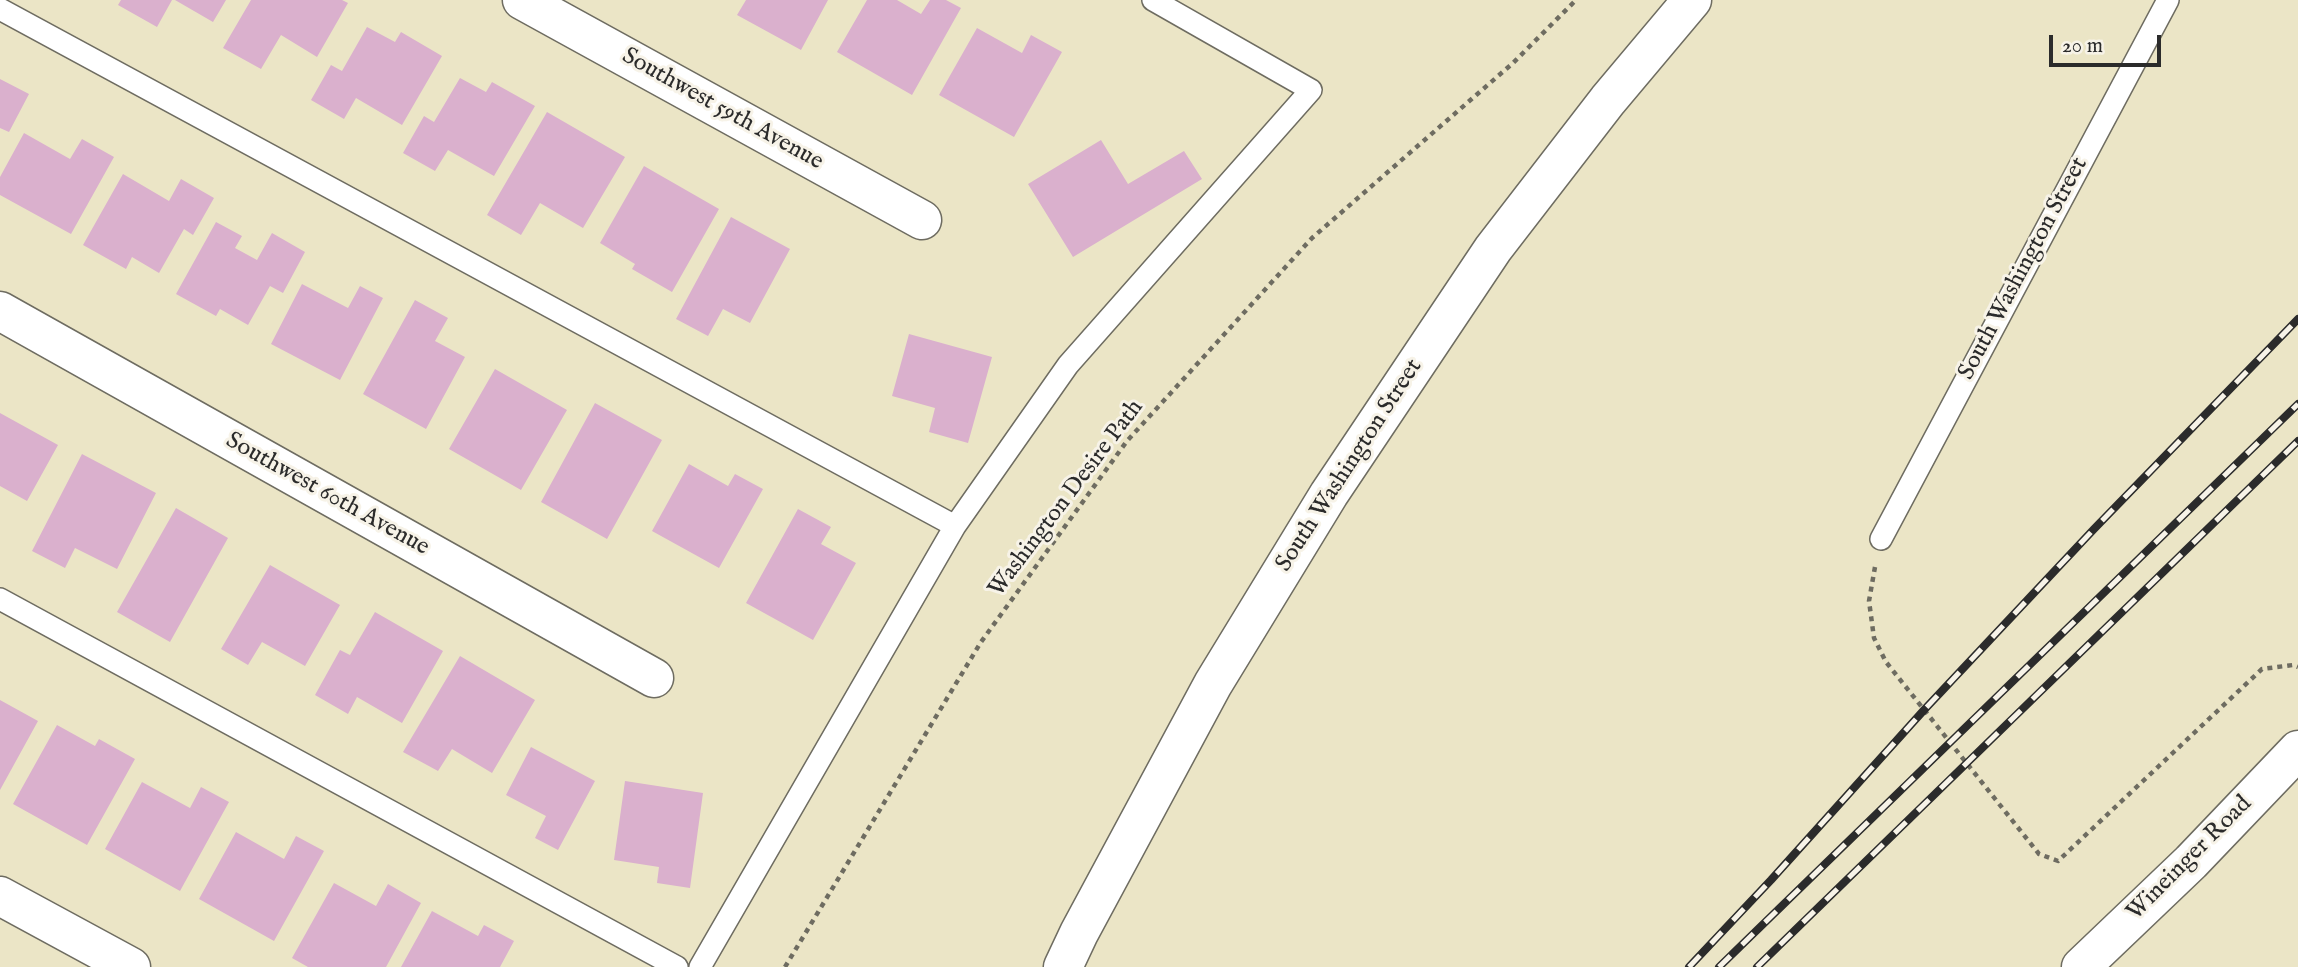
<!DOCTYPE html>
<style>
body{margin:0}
#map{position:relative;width:2298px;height:967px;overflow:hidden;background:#ebe5c6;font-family:"IM FELL English",serif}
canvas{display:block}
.scale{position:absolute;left:2049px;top:35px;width:112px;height:32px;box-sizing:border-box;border:4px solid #2b2b2b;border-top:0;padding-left:9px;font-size:21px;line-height:24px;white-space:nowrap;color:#2b2b2b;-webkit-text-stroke:5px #f7f3e8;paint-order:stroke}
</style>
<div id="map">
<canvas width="2298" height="967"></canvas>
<div class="scale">20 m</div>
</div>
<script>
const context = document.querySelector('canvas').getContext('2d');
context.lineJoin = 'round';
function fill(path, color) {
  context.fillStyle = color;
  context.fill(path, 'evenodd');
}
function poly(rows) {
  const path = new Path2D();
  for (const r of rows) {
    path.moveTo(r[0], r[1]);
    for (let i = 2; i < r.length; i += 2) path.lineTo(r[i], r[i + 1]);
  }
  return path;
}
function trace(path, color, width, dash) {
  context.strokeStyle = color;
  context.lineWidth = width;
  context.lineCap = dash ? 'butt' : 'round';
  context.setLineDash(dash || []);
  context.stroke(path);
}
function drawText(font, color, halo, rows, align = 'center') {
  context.font = font + ' "IM FELL English",serif';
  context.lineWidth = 6;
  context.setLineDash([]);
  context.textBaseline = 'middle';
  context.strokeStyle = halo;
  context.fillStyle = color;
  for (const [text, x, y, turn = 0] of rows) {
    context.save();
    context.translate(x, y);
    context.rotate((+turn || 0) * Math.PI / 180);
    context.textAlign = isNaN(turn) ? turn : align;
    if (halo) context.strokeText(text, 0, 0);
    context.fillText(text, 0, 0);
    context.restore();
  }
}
fill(poly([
 [121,0,172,0,157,27,118,5],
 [175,0,226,0,213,22],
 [251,0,342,0,348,3,317,57,281,35,261,69,223,48],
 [746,0,828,0,801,50,737,15],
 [867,0,897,0,921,14,930,0,946,0,961,8,912,95,837,52],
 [367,27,395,42,401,32,442,56,402,125,356,98,344,119,311,100,331,65,342,71],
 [977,28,1022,53,1031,35,1062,52,1014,137,939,95],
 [460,78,486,92,492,82,535,106,494,176,448,150,435,171,403,153,424,116,434,122],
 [0,79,29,94,9,132,0,128],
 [547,112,625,157,583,228,540,203,521,235,487,215],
 [24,133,70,159,82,139,114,157,71,234,0,195,0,177],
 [1101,140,1128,184,1184,151,1202,179,1073,257,1028,184],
 [644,166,719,209,672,292,632,269,635,264,600,243],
 [123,174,169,201,181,179,214,198,193,235,184,229,159,273,132,257,126,269,83,245],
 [731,217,790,249,750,323,723,309,708,336,676,319],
 [216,222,242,236,235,248,257,260,272,233,305,252,283,293,270,286,248,325,220,309,216,316,176,294],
 [302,284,348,308,360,286,383,298,340,380,271,344],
 [415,300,448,318,435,341,465,357,426,429,363,394],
 [909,334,992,357,968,443,929,432,935,408,892,396],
 [495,369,567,410,521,490,449,449],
 [595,403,662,440,607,539,541,502],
 [0,413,58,445,27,501,0,486],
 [82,454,156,493,117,569,75,548,65,568,32,551],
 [689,464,728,486,735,474,763,489,719,568,652,531],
 [176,508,228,538,170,642,117,612],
 [798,509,831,527,821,544,856,563,813,640,746,603],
 [270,565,340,605,305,666,262,642,248,665,221,649],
 [375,612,443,651,402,723,357,697,348,714,315,695,340,650,350,655],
 [460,656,535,700,492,773,452,749,438,771,403,752],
 [0,700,38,721,0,790],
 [57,725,95,746,99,739,135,759,87,845,13,804],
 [531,747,595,781,558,850,535,838,546,816,506,795],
 [625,781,703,793,690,888,657,883,659,867,614,860],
 [142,782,190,808,201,787,229,802,180,891,105,849],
 [236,832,284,859,296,836,324,851,274,941,199,899],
 [334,883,376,906,388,884,421,903,386,967,308,967,292,958],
 [432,911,478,936,484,925,514,941,500,967,401,967]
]), '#dab0cd');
const lane = poly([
 [0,9,955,526],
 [1881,539,2168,0],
 [0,599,677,967],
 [700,967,955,526,1068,365,1311,90,1153,0]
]);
const street = poly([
 [522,0,922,220],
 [0,311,654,678],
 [0,896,131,967]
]);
const secondary = poly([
 [1063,967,1079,933,1213,684,1329,494,1493,249,1608,100,1692,0],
 [2081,967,2191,862,2298,750]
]);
trace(lane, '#6e6c61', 24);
trace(street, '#6e6c61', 41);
trace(secondary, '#6e6c61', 41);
trace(poly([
 [1875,567,1869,601,1874,638,1886,662,2039,854,2058,861,2262,669,2293,665,2298,667],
 [785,967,981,642,1127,441,1312,238,1513,63,1576,0]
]), '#6e6c61', 4.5, [5, 5]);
trace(lane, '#fff', 21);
trace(street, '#fff', 38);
trace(secondary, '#fff', 38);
const rail = poly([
 [1689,967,1771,880,1924,710,2094,529,2298,319],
 [1719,967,2298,404],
 [1757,967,2298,441]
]);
trace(rail, '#2b2b2b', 8);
trace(rail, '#f7f3e8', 5, [16]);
drawText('24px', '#2b2b2b', '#f7f3e8', [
 ["Southwest 59th Avenue",722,110,29],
 ["South Washington Street",2024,269,-62],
 ["South Washington Street",1350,466,-57],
 ["Southwest 60th Avenue",327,495,29],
 ["Washington Desire Path",1067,499,-53],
 ["Wineinger Road",2190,859,-45]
]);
</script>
